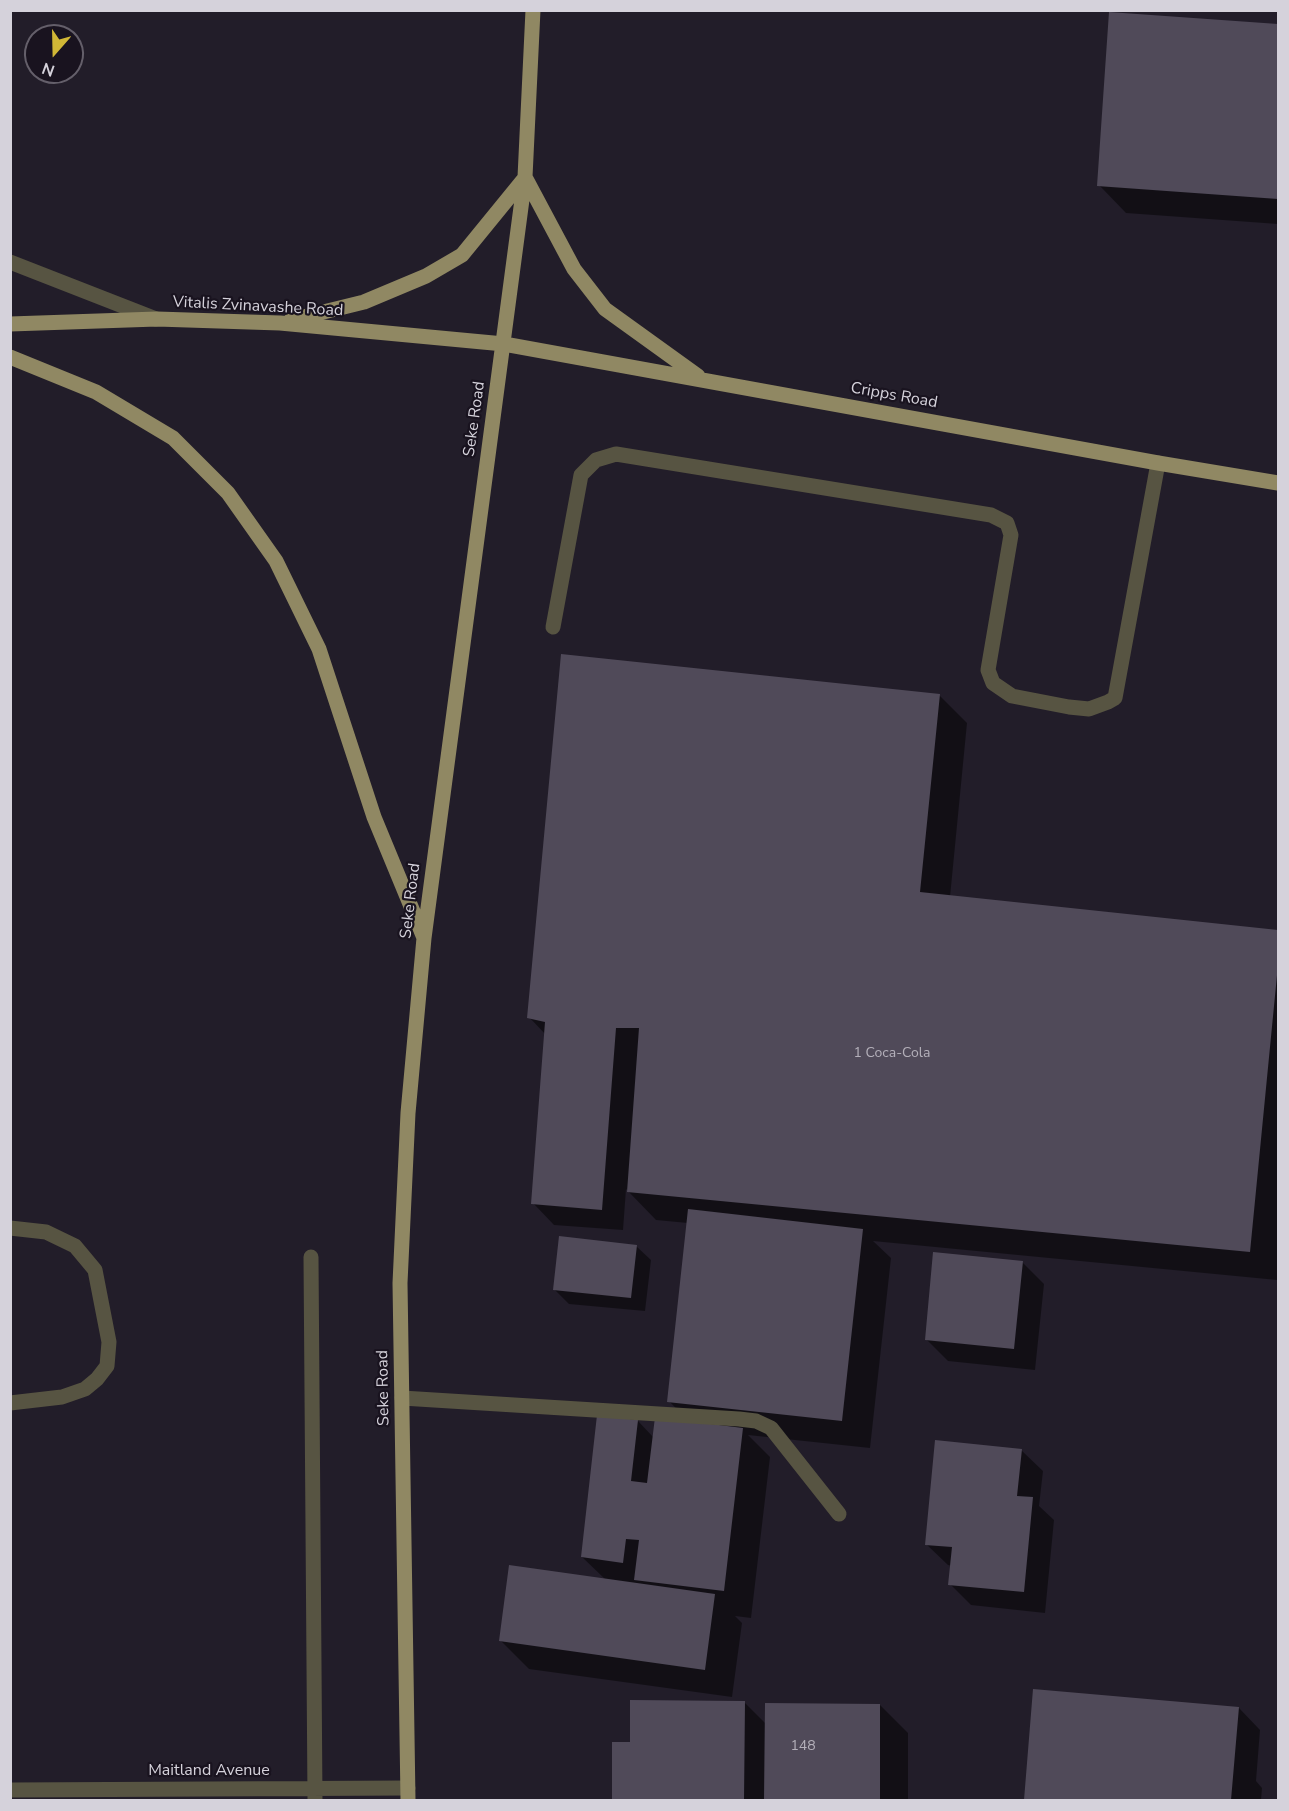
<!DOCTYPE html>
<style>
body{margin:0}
#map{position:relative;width:1289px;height:1811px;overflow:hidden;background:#221d29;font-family:"Nunito Sans",sans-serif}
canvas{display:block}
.frame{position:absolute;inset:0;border:12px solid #d5d2db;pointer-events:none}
.north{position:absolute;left:24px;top:24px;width:60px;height:60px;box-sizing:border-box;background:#19131f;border:2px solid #645f6a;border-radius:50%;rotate:200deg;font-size:16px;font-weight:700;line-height:24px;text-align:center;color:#d5d2db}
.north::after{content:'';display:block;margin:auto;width:21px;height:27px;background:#d1b736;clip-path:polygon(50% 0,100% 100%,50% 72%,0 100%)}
</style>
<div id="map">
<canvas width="1289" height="1811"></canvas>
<div class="frame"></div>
<div class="north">N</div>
</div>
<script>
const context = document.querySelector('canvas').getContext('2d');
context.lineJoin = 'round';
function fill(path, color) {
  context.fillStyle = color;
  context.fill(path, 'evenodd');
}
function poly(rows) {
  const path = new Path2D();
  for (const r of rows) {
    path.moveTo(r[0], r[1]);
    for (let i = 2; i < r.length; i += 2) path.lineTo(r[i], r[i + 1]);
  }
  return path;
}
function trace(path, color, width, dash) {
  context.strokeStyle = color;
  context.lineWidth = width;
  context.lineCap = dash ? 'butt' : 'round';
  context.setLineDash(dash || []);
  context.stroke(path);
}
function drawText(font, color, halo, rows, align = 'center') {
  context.font = font + ' "Nunito Sans",sans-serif';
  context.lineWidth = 4.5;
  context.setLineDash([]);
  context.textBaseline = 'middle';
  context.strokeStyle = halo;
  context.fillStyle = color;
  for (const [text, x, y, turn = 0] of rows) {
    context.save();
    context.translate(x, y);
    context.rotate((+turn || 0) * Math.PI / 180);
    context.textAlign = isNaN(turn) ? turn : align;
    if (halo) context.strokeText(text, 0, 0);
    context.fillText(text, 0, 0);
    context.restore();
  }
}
fill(poly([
 [1110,13,1278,26,1278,224,1126,213,1099,185],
 [939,695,967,723,950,897,1278,932,1277,1280,873,1241,891,1258,870,1448,748,1435,770,1457,751,1618,735,1616,742,1623,732,1697,529,1669,501,1641,606,1580,582,1557,638,1421,654,1438,690,1423,669,1401,688,1223,656,1220,626,1189,623,1230,554,1225,533,1203,546,1035,529,1017],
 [636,1246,651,1260,645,1311,569,1304,554,1289],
 [1022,1262,1044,1284,1035,1370,948,1361,927,1340],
 [1021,1450,1043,1471,1039,1506,1054,1520,1045,1613,971,1605,950,1584,952,1566,948,1565,926,1544],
 [1034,1691,1239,1708,1260,1730,1256,1781,1262,1788,1261,1800,1025,1800],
 [744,1702,766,1724,880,1705,908,1733,908,1800,614,1800,614,1744,632,1744]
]), '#0007');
fill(poly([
 [1109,12,1278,24,1278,199,1097,186],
 [561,654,940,694,920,892,1278,930,1278,965,1250,1252,627,1192,639,1028,616,1028,602,1210,531,1204,545,1022,527,1018],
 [688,1209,863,1229,842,1421,667,1402],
 [559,1236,637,1245,631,1298,553,1290],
 [933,1252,1023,1261,1014,1349,925,1340],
 [597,1415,638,1420,631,1481,647,1483,655,1417,743,1428,724,1591,634,1580,639,1540,626,1539,623,1563,581,1557],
 [935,1440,1022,1449,1017,1496,1033,1497,1024,1592,948,1585,952,1547,925,1545],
 [509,1565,715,1594,705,1670,499,1641],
 [1033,1689,1239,1707,1231,1800,1024,1800],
 [630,1700,745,1701,744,1800,612,1800,612,1742,630,1742],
 [765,1703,880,1704,880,1800,764,1800]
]), '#504a59');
trace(poly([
 [10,262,156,319],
 [553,627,581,475,596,460,616,454,991,515,1007,523,1011,535,988,670,993,683,1012,696,1069,707,1089,709,1108,702,1115,698,1158,463],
 [10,1228,46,1232,75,1246,95,1270,109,1342,107,1366,97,1379,85,1389,62,1397,10,1403],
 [311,1257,315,1800],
 [402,1398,739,1419,756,1421,771,1428,839,1514],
 [10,1790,408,1788]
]), '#575442', 15);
trace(poly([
 [525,177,574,269,605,309,698,376],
 [291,320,364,302,426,276,462,255,524,179],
 [10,324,157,319,280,323,504,344,1158,463,1278,483],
 [10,357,96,392,173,438,228,493,276,561,319,649,374,817,424,938],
 [408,1800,400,1283,408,1113,424,938,525,177,533,10]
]), '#908863', 15);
drawText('14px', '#b4b0ba', null, [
 ["1 Coca-Cola",892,1054],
 ["148",803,1747]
]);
drawText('16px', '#d5d2db', '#19131f', [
 ["Vitalis Zvinavashe Road",258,307,3],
 ["Cripps Road",894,396,10],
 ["Seke Road",475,419,-82],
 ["Seke Road",411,901,-83],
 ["Seke Road",384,1388,-91],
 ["Maitland Avenue",209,1771]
]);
</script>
